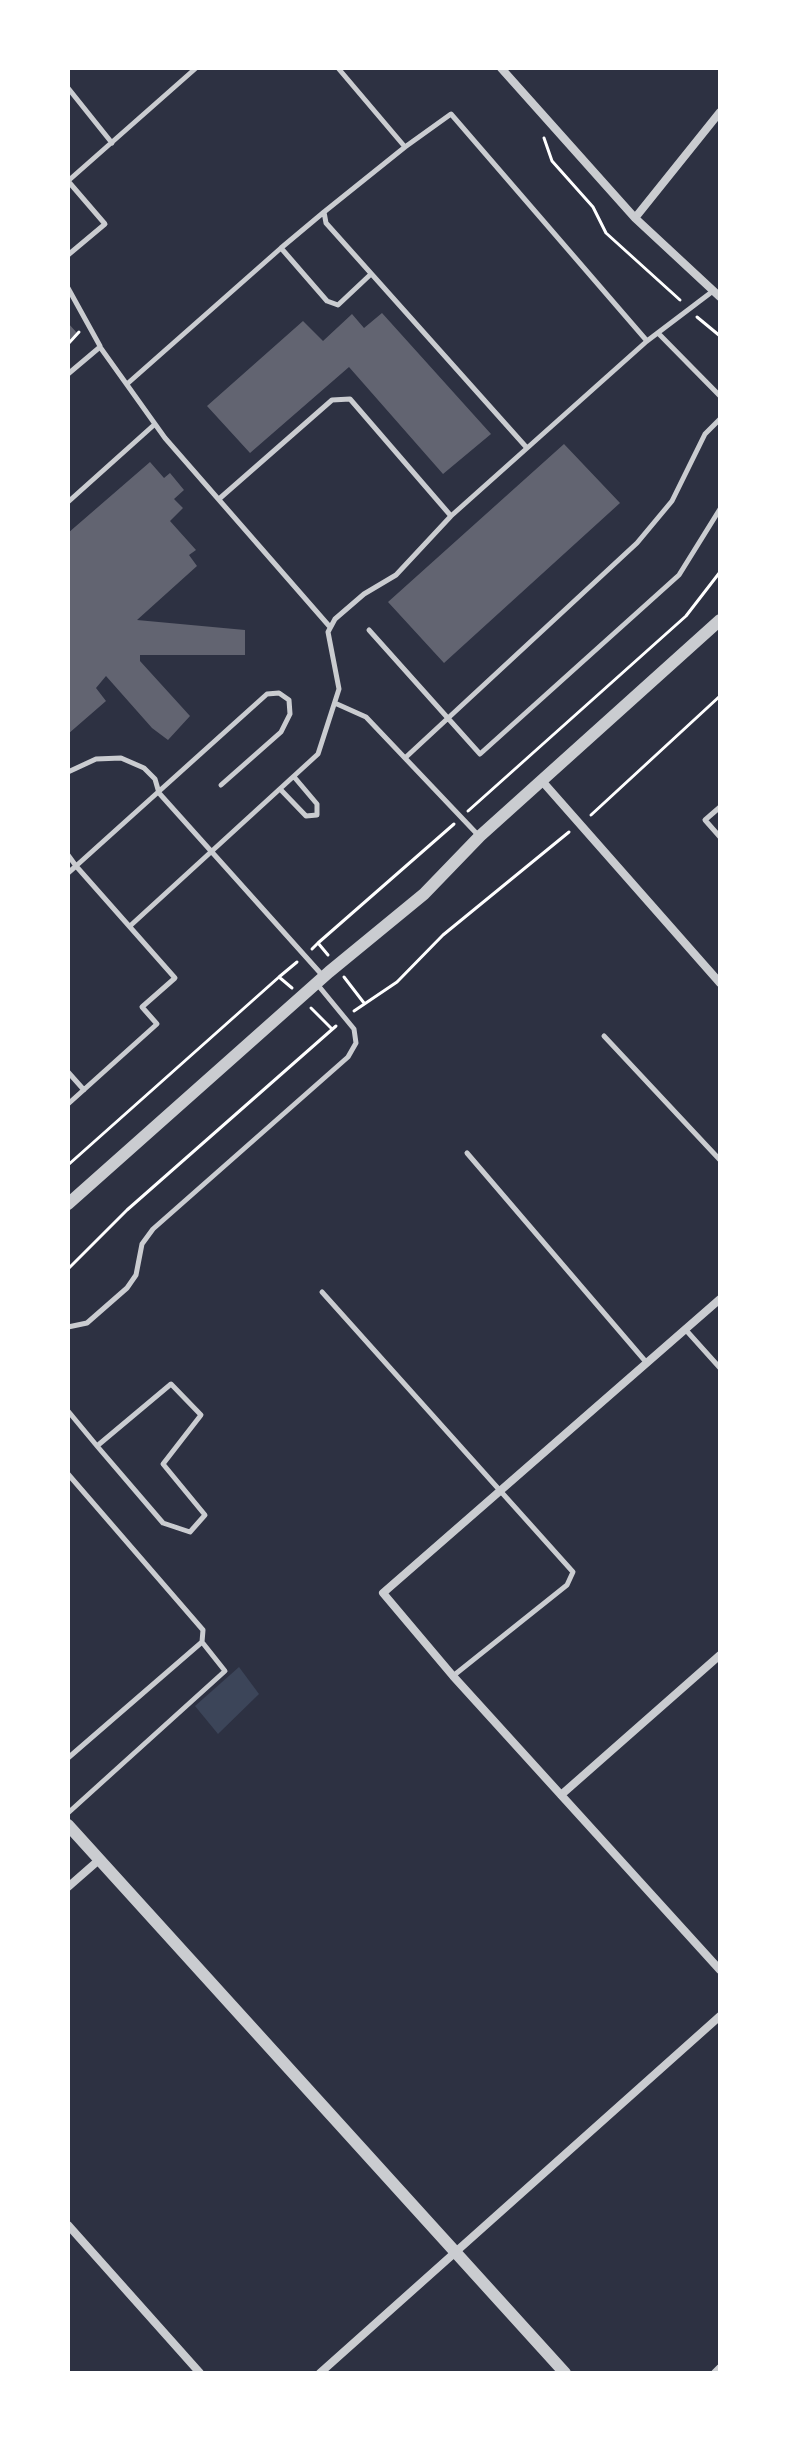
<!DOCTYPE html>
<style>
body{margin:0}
#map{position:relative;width:788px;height:2441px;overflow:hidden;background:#2d3142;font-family:Figtree,sans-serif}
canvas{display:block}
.frame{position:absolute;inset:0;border:70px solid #fff;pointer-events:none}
</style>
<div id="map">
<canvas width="788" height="2441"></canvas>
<div class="frame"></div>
</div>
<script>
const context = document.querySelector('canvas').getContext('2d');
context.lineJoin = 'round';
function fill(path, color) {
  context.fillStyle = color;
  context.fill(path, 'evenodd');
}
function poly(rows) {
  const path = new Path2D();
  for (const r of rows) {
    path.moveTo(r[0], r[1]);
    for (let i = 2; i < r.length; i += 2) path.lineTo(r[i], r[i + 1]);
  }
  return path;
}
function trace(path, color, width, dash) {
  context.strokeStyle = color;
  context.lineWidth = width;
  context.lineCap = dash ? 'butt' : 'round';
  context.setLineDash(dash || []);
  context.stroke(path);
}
fill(poly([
 [239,1667,259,1694,218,1734,195,1706]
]), '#3c4559');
fill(poly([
 [382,313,491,434,443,474,349,367,250,453,207,406,303,321,323,341,352,314,364,328],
 [68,323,77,333,68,341],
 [564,444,620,503,444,663,388,602],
 [150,462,164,478,170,473,184,490,174,499,183,508,170,521,196,550,189,555,197,566,137,620,245,630,245,655,140,655,140,661,190,716,168,740,152,728,106,676,96,688,106,701,68,734,68,533]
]), '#626471');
trace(poly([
 [544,138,552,161,593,207,606,233,680,300],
 [697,317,720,336],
 [68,344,79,332],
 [468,811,686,616,720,572],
 [591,815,720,696],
 [318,943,454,824],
 [312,949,318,943,328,955],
 [344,977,364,1003],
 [292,988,279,977,297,962],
 [311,1008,331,1028],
 [354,1011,397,982,443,935,569,832],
 [68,1165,279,977],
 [68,1269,127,1210,336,1026]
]), '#fff', 3);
trace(poly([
 [338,68,405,147,451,114,647,341],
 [68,88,112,143],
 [405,147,324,212,326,223,527,448],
 [281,248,324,212],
 [68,255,105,224,68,181,196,68],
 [68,288,100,346],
 [658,333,720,396],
 [68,374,100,347,165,438,330,627],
 [127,384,281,248,327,301,338,305,371,274],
 [219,499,332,400,350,399,451,516],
 [68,502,155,424],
 [369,630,480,754,679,575,720,509],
 [337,704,366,717,479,836],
 [405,758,637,543,672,501,705,434,720,419],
 [68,772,96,759,121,758,144,768,155,779,159,793,323,976],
 [281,790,306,816,317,815,317,804,295,778],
 [720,807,705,820,720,837],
 [68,855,76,866,267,694,279,693,289,700,290,714,281,732,221,785],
 [68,873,76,866,175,978,142,1007,157,1024,68,1104],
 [130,926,318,754,339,689,328,632,335,619,364,594,396,575,451,516,647,341,713,291],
 [604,1036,720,1160],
 [68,1072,84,1090],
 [467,1153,646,1362],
 [322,1292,573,1572,567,1585,453,1676],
 [68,1327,87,1323,127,1288,136,1275,142,1244,153,1229,348,1057,356,1043,354,1029,317,984],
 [685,1329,720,1368],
 [68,1411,97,1446,163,1523,190,1532,205,1515,163,1464,201,1415,171,1384,97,1446],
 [68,1474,203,1630,202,1642,225,1671,68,1813],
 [68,1758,202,1642]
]), '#caccd0', 5);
trace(poly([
 [501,68,635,218,720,297],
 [635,218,720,112],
 [542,781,720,983],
 [720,1299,383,1593,453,1676,720,1970],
 [561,1795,720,1655],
 [68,1887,100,1859],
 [68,2225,200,2373],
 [320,2373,720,2016],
 [715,2373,720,2368]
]), '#caccd0', 8);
trace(poly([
 [68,1204,329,972,424,894,480,836,720,620],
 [68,1825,565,2373]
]), '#caccd0', 12);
</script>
